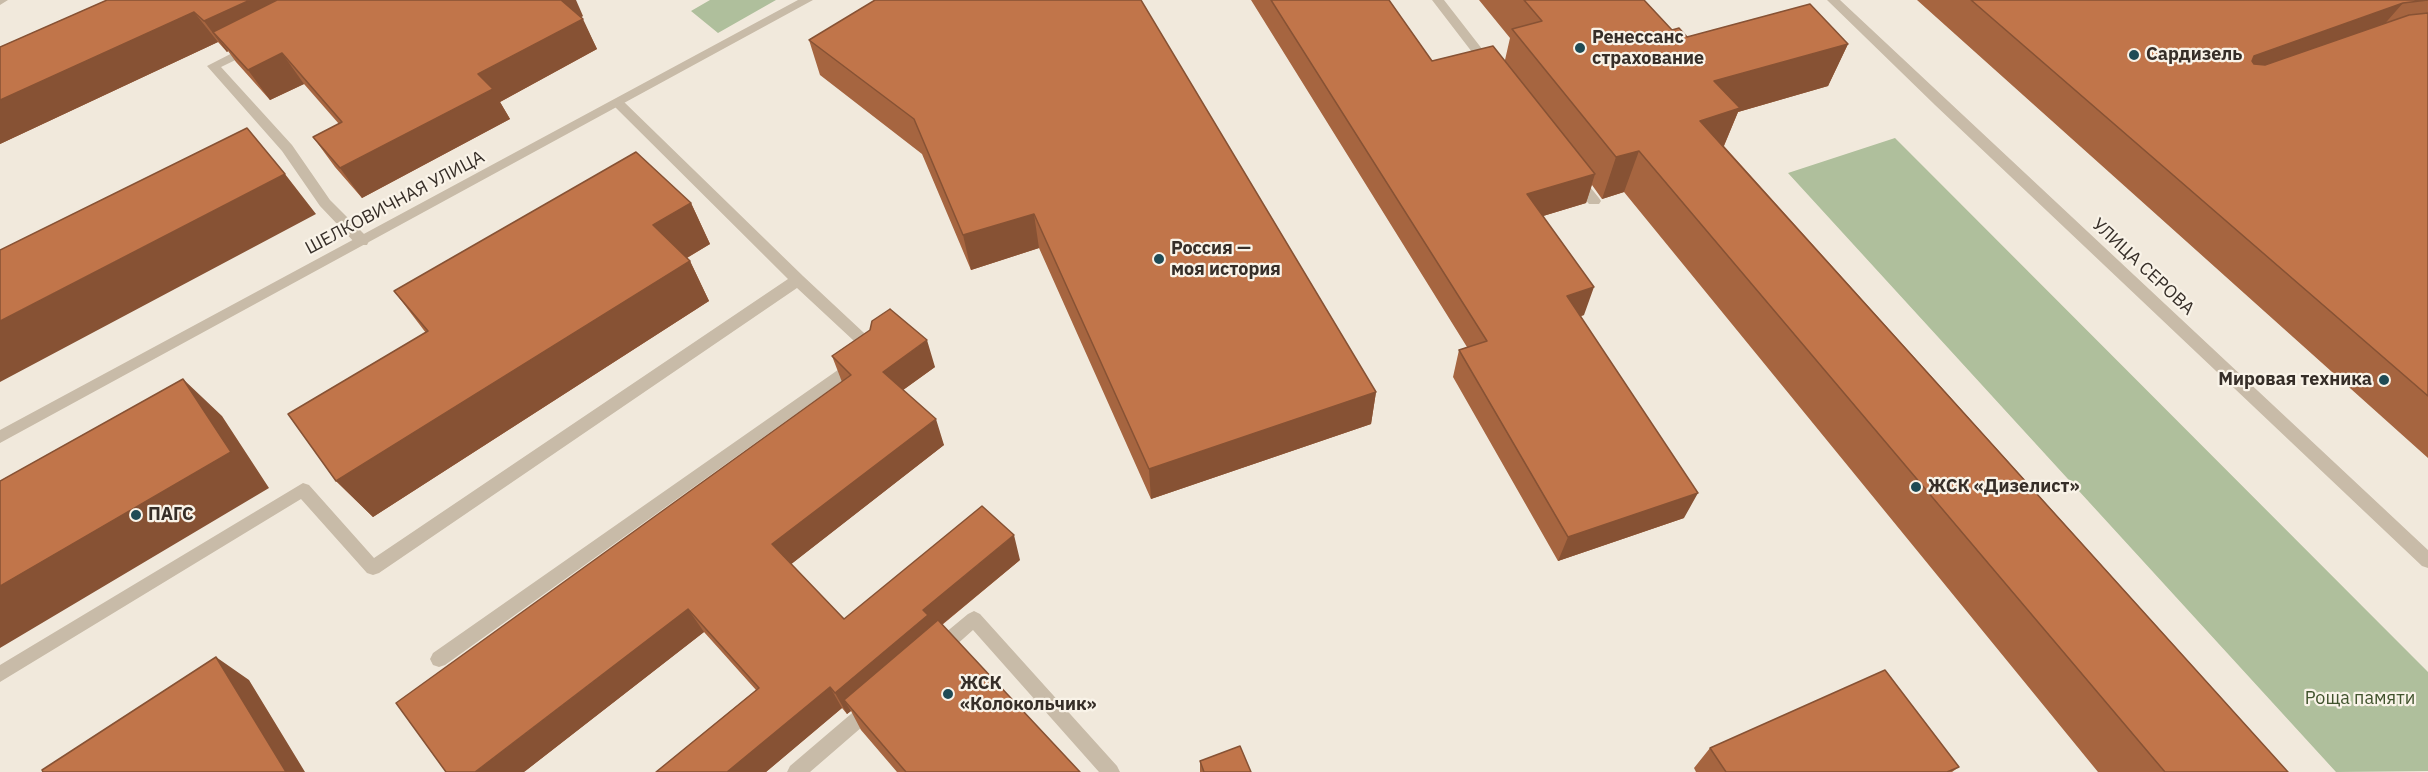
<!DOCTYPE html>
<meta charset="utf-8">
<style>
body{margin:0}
canvas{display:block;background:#f1e9dc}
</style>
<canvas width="2428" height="772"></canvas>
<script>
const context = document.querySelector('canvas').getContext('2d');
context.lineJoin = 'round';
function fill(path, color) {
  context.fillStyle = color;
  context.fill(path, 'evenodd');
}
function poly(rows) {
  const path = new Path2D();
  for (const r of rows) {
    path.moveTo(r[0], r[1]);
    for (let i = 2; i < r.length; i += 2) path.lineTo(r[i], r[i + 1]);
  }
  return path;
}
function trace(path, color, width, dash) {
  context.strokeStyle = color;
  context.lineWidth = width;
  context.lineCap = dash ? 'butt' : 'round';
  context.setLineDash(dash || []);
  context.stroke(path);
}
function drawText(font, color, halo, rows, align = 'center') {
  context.font = font + ' "IBM Plex Sans",sans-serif';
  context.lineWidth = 4.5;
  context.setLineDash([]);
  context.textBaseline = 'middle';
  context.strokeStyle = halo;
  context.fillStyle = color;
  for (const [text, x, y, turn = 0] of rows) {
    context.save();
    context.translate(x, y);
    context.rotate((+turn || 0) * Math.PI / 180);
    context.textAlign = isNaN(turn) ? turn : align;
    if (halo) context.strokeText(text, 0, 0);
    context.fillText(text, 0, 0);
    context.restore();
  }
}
fill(poly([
 [710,0,776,0,718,33,691,11],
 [1895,138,2428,672,2428,771,2336,772,1788,173]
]), '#afbf9c');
fill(poly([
 [0,0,8,0,0,5,0,0],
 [1432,0,1444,0,1493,63,1495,66,1493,69,1485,69,1432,0],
 [248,45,254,49,252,52,221,67,292,145,330,200,367,237,369,241,367,245,357,245,320,206,282,151,207,66,248,45],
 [618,99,622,100,803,276,878,346,880,350,878,354,868,354,797,288,379,573,373,575,367,573,301,499,0,682,0,665,303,483,309,485,374,558,788,279,614,106,612,103,614,100,618,99],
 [1577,175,1582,177,1599,198,1601,201,1599,204,1589,204,1572,183,1570,180,1577,175],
 [855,358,860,360,862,364,860,368,445,665,439,667,433,665,430,659,433,653,855,358],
 [974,611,980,614,1117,766,1120,772,1099,772,973,630,945,655,939,657,933,655,930,649,933,643,968,614,974,611],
 [871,700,877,702,880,708,877,714,810,772,787,772,790,766,865,702,871,700]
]), '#c8bba8');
fill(poly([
 [798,0,813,0,0,443,0,430,798,0],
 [1827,0,1840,0,2428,550,2428,568,2422,566,1935,105,1827,0]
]), '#c8bba8');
fill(poly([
 [107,0,583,16,581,17,597,49,500,102,510,119,362,198,335,167,313,137,339,124,304,84,270,100,236,62,228,51,227,52,218,42,0,144,0,47],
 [1251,0,1389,0,1432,61,1505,60,1510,38,1479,0,1644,0,1672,30,1687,37,1848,44,1828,86,1738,112,1724,146,2288,772,2098,772,1624,192,1602,199,1592,185,1586,203,1543,216,1584,315,1581,316,1684,518,1558,561,1453,377,1459,350,1467,347],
 [1917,0,2428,0,2428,458],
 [809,40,1376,392,1371,424,1151,499,1039,248,971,270,922,154,820,75],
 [691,203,710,244,687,258,690,261,709,301,373,517,336,481,426,333,394,291],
 [870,330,935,367,903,390,944,445,791,564,844,619,1020,560,942,625,1080,772,897,772,861,730,851,711,847,714,842,708,766,772,656,772,756,690,704,632,524,772,842,382,832,356],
 [1710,748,1959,767,1952,772,1696,772,1694,768],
 [1200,761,1251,772,1200,772]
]), '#a66540');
fill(poly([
 [250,0,335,0,213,32,228,51,227,52,204,21],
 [556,0,576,0,583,16,568,24],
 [2403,3,2374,36,2228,88,2254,56],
 [194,12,218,42,0,144,0,100],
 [583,19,597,49,500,102,510,119,362,198,340,168,478,74],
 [1848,44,1828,86,1738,112,1722,150,1684,162,1714,81],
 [282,53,304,84,270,100,248,70],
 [1639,151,1624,192,1602,199,1616,157],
 [285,174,316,214,0,382,0,321],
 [1595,174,1586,203,1520,223,1527,194],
 [691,203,710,244,673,266,653,225],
 [1034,214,1039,248,971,270,963,235],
 [690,261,709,301,373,517,336,481],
 [1594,287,1584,315,1558,323,1567,296],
 [927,340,935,367,892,398,883,372],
 [183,379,222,416,269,488,0,648,0,586],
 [1376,392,1371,424,1151,499,1149,469],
 [936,419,944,445,785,569,772,544],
 [1698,493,1684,518,1558,561,1568,537],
 [1014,535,1020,560,934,631,844,700,851,711,847,714,835,693,923,610],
 [688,609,704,632,524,772,475,772],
 [216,657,249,680,305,772,286,772],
 [830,687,842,708,766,772,727,772]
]), '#875234');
const building = poly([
 [107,0,250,0,204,21,194,12,0,100,0,47,107,0],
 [277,0,561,0,583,19,478,74,493,89,340,168,313,137,342,122,282,53,248,70,213,32,277,0],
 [875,0,1141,0,1376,392,1149,469,1034,214,963,235,914,119,809,40,875,0],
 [1271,0,1389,0,1432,61,1493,46,1595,174,1527,194,1594,287,1567,296,1698,493,1568,537,1459,350,1487,341,1271,0],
 [1524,0,1644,0,1672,30,1679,28,1687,37,1810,4,1848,44,1714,81,1740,108,1700,121,2288,772,2165,772,1639,151,1616,157,1512,29,1542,21,1524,0],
 [1971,0,2428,0,2403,3,2254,56,2252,61,2254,64,2265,65,2409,15,2428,13,2428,396,1971,0],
 [247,128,285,174,0,321,0,250,247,128],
 [636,152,691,203,653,225,690,261,336,481,288,414,428,331,394,291,636,152],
 [890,309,927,340,883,372,936,419,772,544,844,619,982,506,1014,535,923,610,928,615,835,693,830,687,727,772,656,772,759,688,688,609,475,772,446,772,396,703,851,375,832,356,870,330,872,321,890,309],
 [183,379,231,452,0,586,0,481,183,379],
 [938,620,1080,772,906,772,844,700,938,620],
 [216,657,286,772,43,772,42,770,216,657],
 [1885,670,1959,767,1947,772,1726,772,1710,748,1885,670],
 [1240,746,1251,772,1204,772,1200,761,1240,746]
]);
fill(building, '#c1754a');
trace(building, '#875234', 1.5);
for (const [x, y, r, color] of [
 [1580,48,6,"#1f4b55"],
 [2134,55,6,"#1f4b55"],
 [1159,259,6,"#1f4b55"],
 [2384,380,6,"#1f4b55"],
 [1916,487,6,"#1f4b55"],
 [136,515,6,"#1f4b55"],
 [948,694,6,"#1f4b55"]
]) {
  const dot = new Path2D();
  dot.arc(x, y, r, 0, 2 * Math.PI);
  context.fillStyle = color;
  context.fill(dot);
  trace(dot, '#f9f3e8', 2);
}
drawText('bold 18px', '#362e28', '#f9f3e8', [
 ["Ренессанс",1592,38],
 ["страхование",1592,59],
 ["Сардизель",2146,55],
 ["Россия —",1171,249],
 ["моя история",1171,270],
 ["Мировая техника",2372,380,"right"],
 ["ЖСК «Дизелист»",1928,487],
 ["ПАГС",148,515],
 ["ЖСК",960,684],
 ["«Колокольчик»",960,705]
], 'left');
drawText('18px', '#362e28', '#f9f3e8', [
 ["ШЕЛКОВИЧНАЯ УЛИЦА",395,203,-28],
 ["УЛИЦА СЕРОВА",2143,267,43]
]);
drawText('18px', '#40532d', '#f9f3e8', [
 ["Роща памяти",2360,699]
]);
</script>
